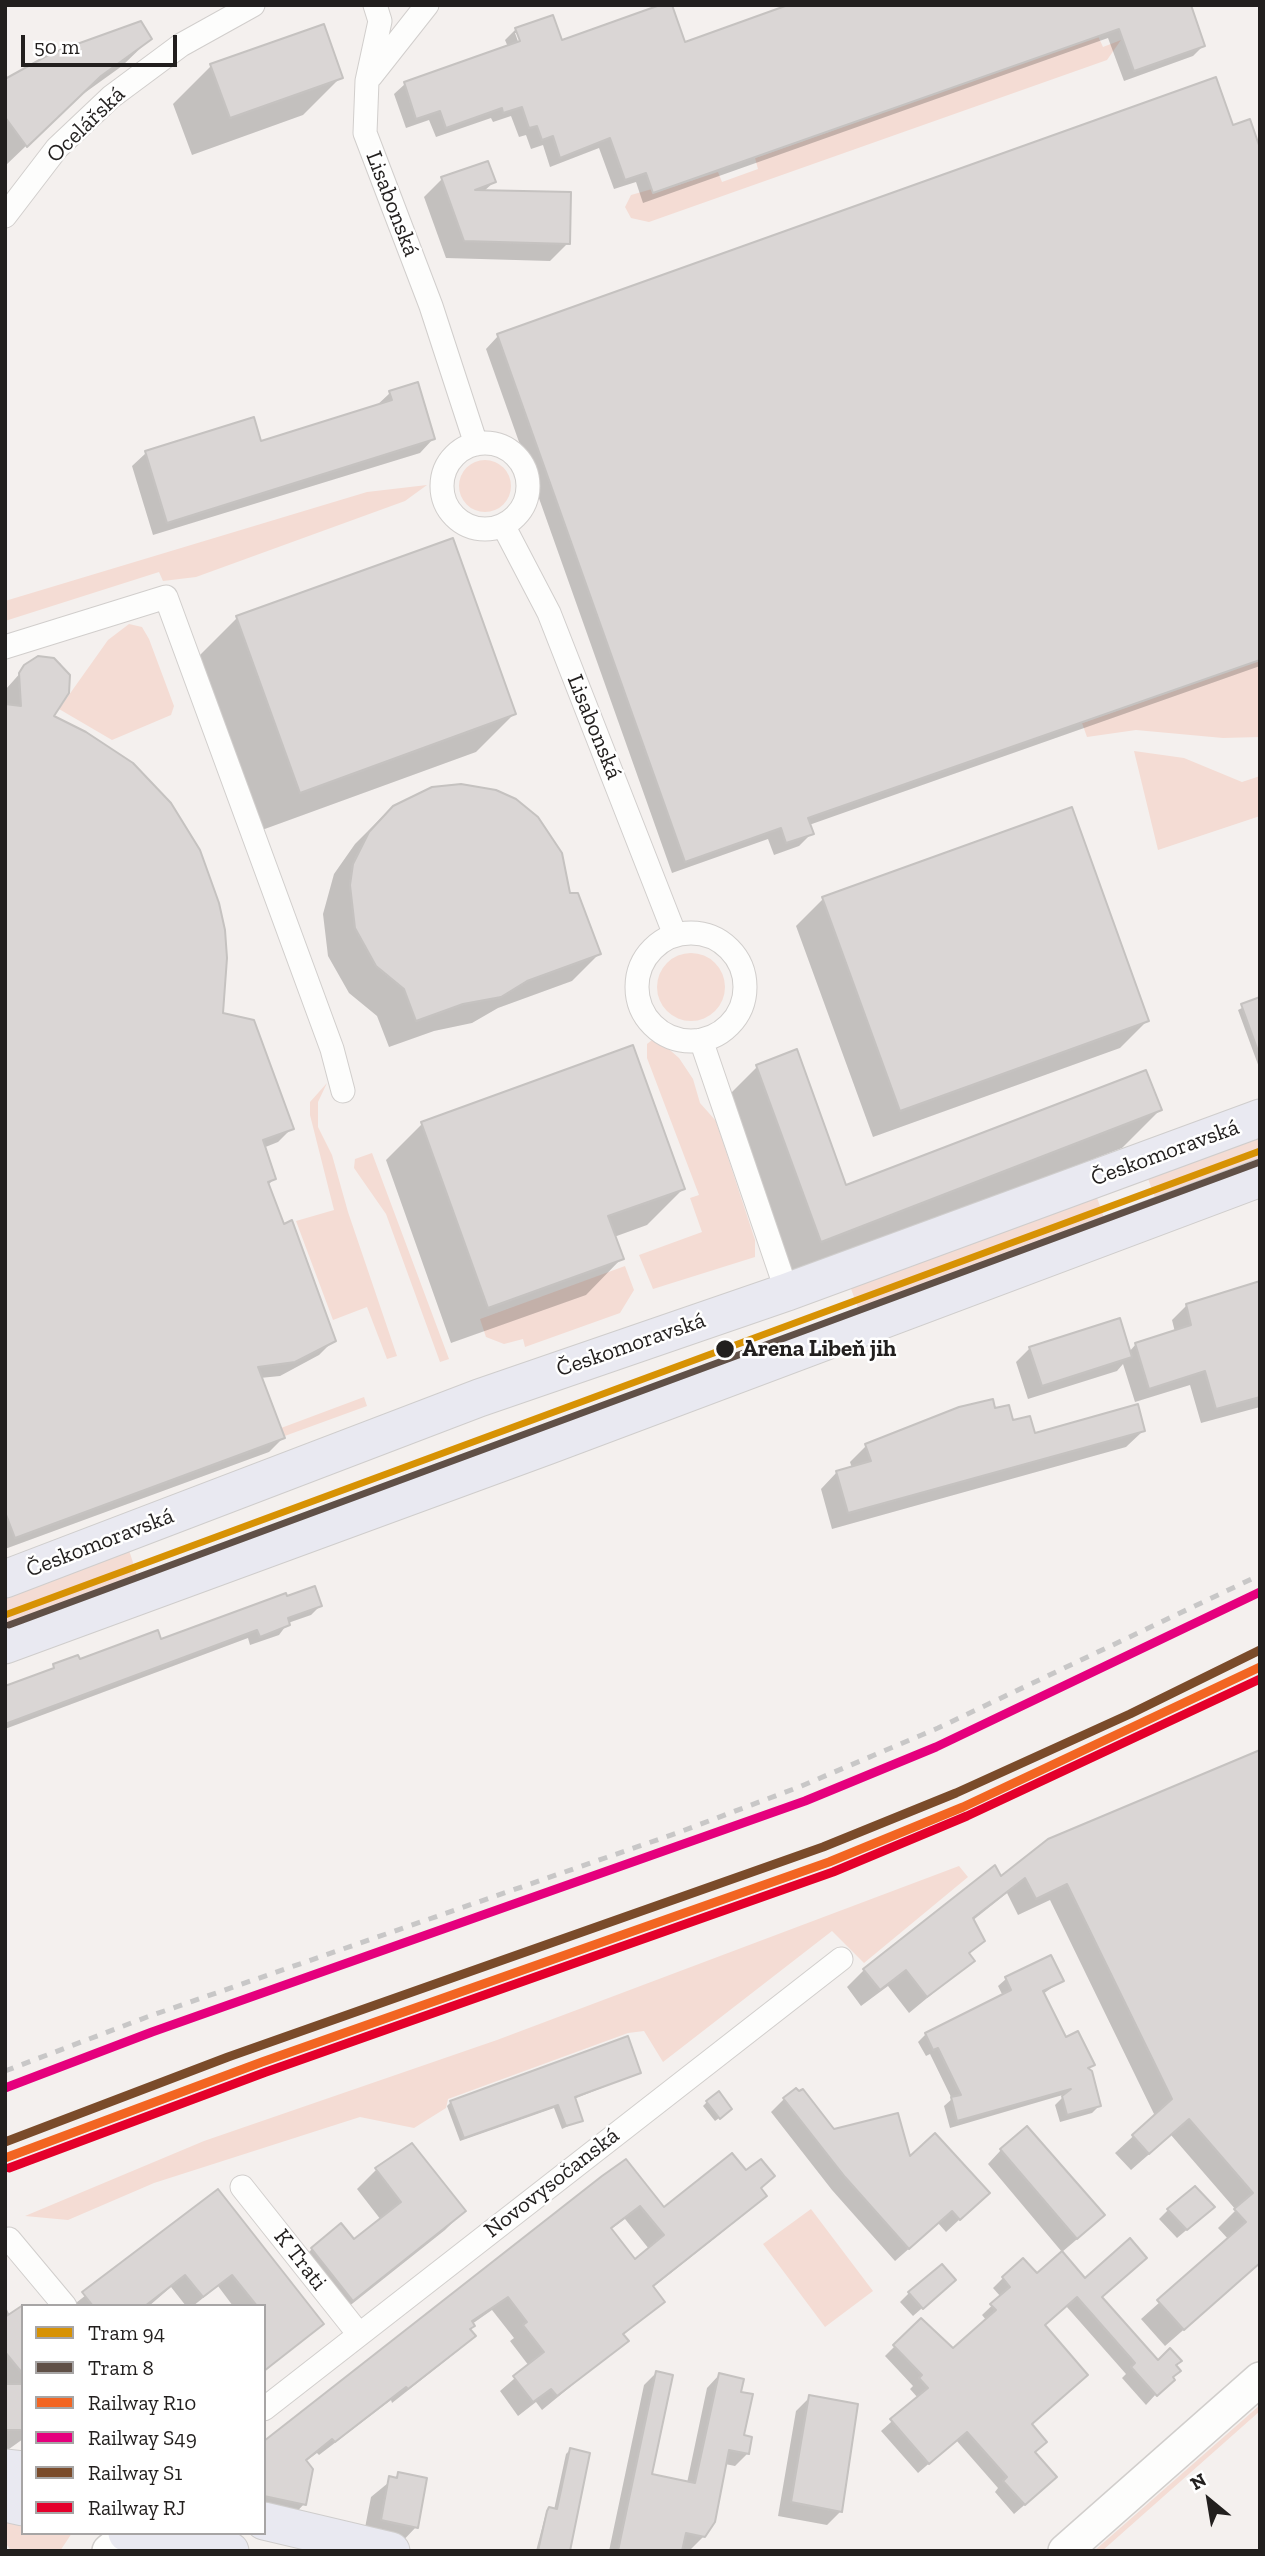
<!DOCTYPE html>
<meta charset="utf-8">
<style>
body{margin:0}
#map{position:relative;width:1265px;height:2556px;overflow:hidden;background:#f4f0ee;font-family:"Zilla Slab",serif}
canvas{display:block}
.frame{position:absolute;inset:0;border:7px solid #221f1e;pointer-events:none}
.legend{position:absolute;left:21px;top:2304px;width:245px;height:231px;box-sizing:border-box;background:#fff;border:2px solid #a7a5a5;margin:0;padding:9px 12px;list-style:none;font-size:21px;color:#221f1e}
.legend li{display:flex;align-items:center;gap:14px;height:35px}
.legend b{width:35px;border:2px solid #a7a5a5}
.north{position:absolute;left:1174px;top:2465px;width:70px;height:70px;-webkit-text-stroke:5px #fff;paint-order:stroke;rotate:330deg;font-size:19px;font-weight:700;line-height:28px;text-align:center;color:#221f1e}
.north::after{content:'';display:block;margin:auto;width:24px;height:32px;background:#221f1e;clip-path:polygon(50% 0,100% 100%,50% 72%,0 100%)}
.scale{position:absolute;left:21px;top:35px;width:156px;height:32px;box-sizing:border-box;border:4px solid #221f1e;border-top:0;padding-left:9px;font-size:21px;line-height:24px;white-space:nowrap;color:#221f1e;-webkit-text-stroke:5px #fff;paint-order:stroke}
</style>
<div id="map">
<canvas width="1265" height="2556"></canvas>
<div class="frame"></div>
<ul class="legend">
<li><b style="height:9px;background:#d79204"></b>Tram 94</li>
<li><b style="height:9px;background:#605047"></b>Tram 8</li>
<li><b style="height:9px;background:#f26522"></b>Railway R10</li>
<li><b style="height:9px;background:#e5007d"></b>Railway S49</li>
<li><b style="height:9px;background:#7a4b2a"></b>Railway S1</li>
<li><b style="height:9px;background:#e4002b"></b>Railway RJ</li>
</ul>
<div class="north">N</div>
<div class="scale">50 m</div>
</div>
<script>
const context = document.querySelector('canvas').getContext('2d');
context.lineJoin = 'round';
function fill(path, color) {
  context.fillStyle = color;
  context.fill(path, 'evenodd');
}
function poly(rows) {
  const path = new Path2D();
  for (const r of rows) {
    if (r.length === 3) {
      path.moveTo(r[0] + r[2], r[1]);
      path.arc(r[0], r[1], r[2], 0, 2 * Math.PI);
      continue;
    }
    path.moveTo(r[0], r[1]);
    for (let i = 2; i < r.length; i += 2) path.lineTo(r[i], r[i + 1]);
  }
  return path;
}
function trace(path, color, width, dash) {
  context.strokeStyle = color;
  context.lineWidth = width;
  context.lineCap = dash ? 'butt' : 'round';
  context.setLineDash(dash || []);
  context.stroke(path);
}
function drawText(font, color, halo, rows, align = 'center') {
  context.font = font + ' "Zilla Slab",serif';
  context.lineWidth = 5;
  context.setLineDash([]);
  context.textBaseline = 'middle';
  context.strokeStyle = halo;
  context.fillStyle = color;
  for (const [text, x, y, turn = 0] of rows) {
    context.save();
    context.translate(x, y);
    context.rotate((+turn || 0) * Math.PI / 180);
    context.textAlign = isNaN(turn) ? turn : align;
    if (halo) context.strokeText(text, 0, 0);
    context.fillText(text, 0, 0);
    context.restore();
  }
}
fill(poly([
 [1098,36,1103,47,1121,40,1107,60,649,222,631,218,625,207,631,195,652,189,654,193,718,172,722,182,758,169,755,158],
 [485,486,26],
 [427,485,405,501,196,577,163,581,159,572,5,621,5,601,367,492],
 [129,624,142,627,149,639,174,706,171,715,112,740,59,709,108,640],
 [1260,660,1260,737,1223,738,1136,730,1087,737,1082,723],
 [1134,751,1184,758,1242,782,1260,776,1260,816,1158,850],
 [691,987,34],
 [652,1040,663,1044,679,1058,693,1079,700,1103,716,1121,755,1240,755,1257,653,1289,639,1255,702,1232,690,1198,699,1195,647,1058,647,1044],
 [327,1083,318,1102,318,1127,332,1155,348,1212,397,1356,387,1359,367,1307,333,1320,296,1221,334,1210,310,1115,310,1102],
 [1260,1134,1260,1165,1157,1203,1147,1176],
 [372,1153,449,1359,440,1362,386,1214,354,1168,355,1159],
 [1096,1195,1106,1223,860,1313,850,1286],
 [625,1266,634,1290,620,1313,525,1347,523,1339,504,1344,486,1337,480,1319],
 [364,1397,367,1406,260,1445,257,1437],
 [128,1547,137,1575,5,1624,5,1594],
 [959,1866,968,1877,864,1963,832,1931,663,2062,644,2031,628,2033,448,2099,446,2108,414,2128,360,2117,154,2183,68,2220,25,2216,204,2141,497,2040],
 [811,2209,873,2291,825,2327,763,2244],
 [1260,2405,1260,2411,1102,2551,1094,2551],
 [5,2518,23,2521,23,2533,72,2533,60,2551,11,2551,5,2542]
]), '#f4dcd4');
fill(poly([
 [793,5,1193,5,1189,6,1203,46,1193,56,1124,81,1108,38,643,203,636,182,614,189,599,148,550,167,543,145,531,149,526,135,519,137,511,116,493,122,491,118,436,137,429,120,406,128,394,94,405,84,508,47,505,40,516,29,561,42,683,44],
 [515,33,519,33,524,48,521,50],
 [150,39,122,66,72,102,5,166,5,81],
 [211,66,341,77,303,115,192,155,173,104],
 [1260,153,1260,666,809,825,812,833,799,846,774,855,768,839,672,873,486,349,498,336],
 [442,179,494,182,483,192,568,243,550,261,446,258,424,197],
 [390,393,433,439,420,453,153,535,132,466,146,453,260,444,375,407],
 [237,618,514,714,476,752,262,830,199,656],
 [46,658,60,663,68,675,51,717,186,827,210,877,218,903,221,1015,292,1128,278,1142,263,1148,274,1179,268,1185,334,1340,319,1355,280,1376,260,1378,283,1438,269,1452,5,1549,6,689,31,661],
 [532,813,550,835,560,854,568,895,599,954,572,981,498,1008,472,1023,434,1031,389,1047,377,1016,349,993,328,956,323,914,334,874,355,844,383,816],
 [823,899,1147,1021,1120,1048,873,1137,796,926],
 [1260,999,1260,1070,1238,1010],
 [757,1067,845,1187,1160,1110,1122,1148,783,1278,719,1105],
 [422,1124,683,1189,647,1225,614,1237,622,1258,586,1295,451,1343,386,1160],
 [1260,1283,1260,1407,1201,1423,1190,1385,1135,1402,1123,1364,1117,1371,1028,1399,1016,1362,1030,1348,1129,1352,1136,1344,1175,1332,1172,1320,1186,1306],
 [994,1411,1034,1435,1143,1431,1126,1447,832,1529,821,1489,837,1472,852,1468,850,1462,866,1446],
 [286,1598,320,1606,311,1615,288,1623,279,1635,250,1645,248,1638,5,1729,5,1690,77,1657,79,1661,160,1641],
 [1260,1752,1260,2263,1165,2346,1141,2319,1229,2240,1218,2228,1236,2210,1171,2135,1131,2170,1115,2153,1155,2116,1050,1900,1018,1915,1007,1893,972,1921,982,1941,968,1955,972,1961,909,2013,888,1986,861,2006,847,1987,864,1970,1000,1878],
 [1050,1957,1061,1981,1043,1994,1065,2039,1092,2065,1087,2070,1099,2106,1092,2113,1060,2122,1055,2105,1066,2094,950,2128,944,2106,952,2099,930,2054,926,2056,918,2042,926,2034,1003,1996,998,1986,1006,1979],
 [639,2073,574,2099,581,2120,562,2129,554,2108,460,2141,447,2106,451,2102],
 [784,2099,833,2131,909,2159,974,2206,946,2232,938,2223,895,2261,832,2190,771,2112],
 [707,2102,726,2113,715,2121,703,2106],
 [412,2145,464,2211,445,2230,333,2319,293,2268,312,2249,354,2242,381,2220,357,2189,376,2170],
 [1001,2150,1089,2229,1062,2252,988,2164],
 [626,2161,663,2210,746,2173,773,2176,760,2190,765,2196,750,2210,652,2288,663,2301,622,2336,626,2341,542,2410,536,2402,518,2416,500,2391,529,2366,510,2341,514,2338,492,2310,472,2324,468,2330,473,2336,459,2350,392,2403,391,2400,319,2455,317,2453,305,2462,304,2504,290,2519,264,2513,264,2443],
 [625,2219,649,2249,635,2261,610,2230],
 [218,2192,321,2324,264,2372,264,2306,233,2306,218,2286,193,2306,186,2306,171,2287,149,2306,72,2306],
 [1168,2210,1203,2216,1177,2238,1159,2219],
 [1037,2276,1100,2297,1158,2362,1174,2366,1178,2370,1146,2405,1122,2378,1126,2374,1066,2306,1043,2326,1030,2425,1034,2453,1045,2487,1014,2514,995,2492,998,2488,956,2440,918,2473,881,2431,918,2398,910,2389,913,2386,885,2356,921,2320,953,2350,987,2321,982,2315,1001,2297,993,2288,1003,2278],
 [944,2289,913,2316,900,2302,909,2293],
 [5,2305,10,2316,23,2307,23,2439,9,2449,5,2449],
 [656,2373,649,2475,687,2483,707,2388,719,2375,739,2394,742,2437,747,2454,735,2466,725,2464,704,2536,691,2549,609,2551,644,2385],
 [810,2397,841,2511,827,2525,778,2516,796,2411],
 [570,2450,568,2551,536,2551,546,2513,550,2509,554,2510,566,2454],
 [399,2474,416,2527,398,2546,363,2538,371,2497]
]), '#0003');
const building = poly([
 [660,5,672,5,685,42,788,5,1191,5,1205,46,1134,71,1119,29,653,193,646,173,625,180,610,138,560,158,553,136,542,140,537,126,529,128,522,107,503,113,502,108,446,128,440,111,416,119,404,82,520,41,515,28,553,15,562,40,660,5],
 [141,21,152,39,101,76,27,147,5,117,5,79,52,53,141,21],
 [324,24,343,78,230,118,210,64,324,24],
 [1216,77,1233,125,1250,119,1260,148,1260,660,808,818,814,834,786,843,781,828,685,862,497,334,1216,77],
 [488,161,496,182,475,190,571,192,570,244,464,241,441,177,488,161],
 [418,382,435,439,167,523,145,451,254,417,261,441,392,400,389,391,418,382],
 [453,538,516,714,300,793,236,616,453,538],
 [38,656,54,658,70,675,69,693,54,716,86,732,133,763,171,803,200,850,219,903,225,930,227,958,223,1013,254,1020,294,1129,263,1140,276,1179,268,1182,284,1224,292,1220,336,1341,295,1362,258,1367,285,1438,15,1538,5,1512,5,704,21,706,19,673,24,665,38,656],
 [461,784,496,790,516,799,538,817,562,853,570,893,578,893,601,954,527,981,501,997,463,1004,416,1021,404,989,376,966,355,928,350,885,353,864,369,832,393,806,432,787,461,784],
 [1072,807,1149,1021,900,1111,822,897,1072,807],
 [1260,997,1260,1050,1258,1051,1241,1004,1260,997],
 [633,1045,685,1189,608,1216,624,1259,488,1308,421,1122,633,1045],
 [797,1049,846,1185,1146,1070,1162,1110,821,1242,756,1065,797,1049],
 [1260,1281,1260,1397,1216,1409,1205,1371,1149,1389,1135,1343,1191,1325,1186,1304,1260,1281],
 [1120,1318,1132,1357,1042,1386,1029,1347,1120,1318],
 [993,1399,995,1408,1009,1405,1013,1420,1030,1416,1035,1433,1138,1404,1145,1431,848,1513,836,1471,871,1461,865,1444,959,1407,993,1399],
 [315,1586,322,1606,288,1618,290,1625,260,1637,257,1630,5,1724,5,1686,54,1668,53,1664,78,1655,80,1659,158,1630,161,1639,286,1593,287,1596,315,1586],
 [1260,1750,1260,2263,1184,2330,1157,2300,1246,2222,1234,2209,1253,2193,1189,2119,1149,2154,1132,2135,1172,2099,1067,1884,1036,1899,1025,1878,973,1918,985,1941,969,1953,975,1961,927,1997,906,1970,880,1990,863,1969,995,1865,1001,1876,1048,1839,1260,1750],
 [1051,1955,1064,1981,1043,1991,1066,2037,1078,2031,1095,2065,1088,2068,1092,2071,1101,2106,1067,2115,1062,2096,1071,2089,957,2121,951,2097,961,2095,938,2048,933,2050,925,2033,1011,1990,1005,1977,1051,1955],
 [628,2036,641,2073,575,2097,583,2121,566,2126,558,2105,464,2138,450,2101,628,2036],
 [796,2088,799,2091,803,2089,834,2129,898,2113,910,2156,935,2133,990,2193,960,2220,952,2211,909,2249,845,2177,783,2098,796,2088],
 [719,2091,732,2109,720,2119,706,2101,719,2091],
 [1027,2126,1105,2215,1077,2239,1000,2149,1027,2126],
 [412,2143,466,2211,353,2301,311,2248,341,2223,354,2239,401,2202,375,2168,412,2143],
 [732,2153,746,2170,761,2159,775,2176,761,2188,767,2196,653,2286,665,2302,623,2334,629,2341,557,2396,551,2389,533,2402,513,2376,544,2352,523,2325,527,2322,508,2297,472,2321,475,2326,470,2329,476,2336,408,2389,406,2387,335,2442,332,2439,306,2460,313,2469,306,2505,264,2496,264,2441,602,2176,626,2159,664,2207,732,2153],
 [640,2206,664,2235,635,2259,611,2228,640,2206],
 [1195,2186,1215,2207,1187,2230,1167,2209,1195,2186],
 [218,2189,324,2324,264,2371,264,2306,257,2306,232,2275,203,2297,185,2275,145,2306,93,2306,82,2292,218,2189],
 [1130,2238,1147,2258,1102,2297,1158,2360,1170,2348,1182,2361,1176,2365,1181,2371,1173,2377,1175,2380,1157,2396,1131,2367,1135,2363,1077,2297,1045,2325,1088,2375,1032,2424,1047,2442,1035,2452,1057,2477,1025,2505,1003,2481,1007,2477,967,2432,929,2464,890,2419,928,2388,919,2378,922,2375,893,2345,921,2318,953,2348,996,2310,990,2304,1010,2287,1002,2277,1023,2258,1037,2273,1062,2251,1085,2278,1130,2238],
 [942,2264,956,2280,923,2309,908,2292,942,2264],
 [23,2305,23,2374,5,2352,5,2317,23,2305],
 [656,2371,673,2375,652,2474,695,2483,719,2373,744,2379,741,2392,753,2394,744,2435,752,2437,749,2454,729,2450,715,2522,705,2537,686,2533,682,2551,618,2551,656,2371],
 [5,2384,23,2384,23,2430,5,2430,5,2384],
 [809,2395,858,2404,842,2512,791,2502,809,2395],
 [570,2448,590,2453,570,2551,538,2551,547,2511,549,2507,557,2509,570,2448],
 [398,2472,427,2478,418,2528,381,2520,389,2476,397,2478,398,2472]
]);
fill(building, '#dad6d5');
trace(building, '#c5c2c0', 2);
const street = poly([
 [375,5,380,21,367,81,365,133,431,306,476,444],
 [371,76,427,5],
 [5,216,57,148,111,97,181,45,253,5],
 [485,486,43],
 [503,525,549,613,675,935],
 [5,647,166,597,332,1049,343,1091],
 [691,987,54],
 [701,1040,787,1292],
 [242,2187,358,2333],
 [5,2241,9,2239,65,2306],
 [264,2409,841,1959]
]);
const secondary = poly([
 [109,2551,131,2533],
 [1065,2551,1260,2379]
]);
const primary = poly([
 [5,1579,479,1398,787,1292,1260,1118],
 [5,1645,547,1446,1260,1178],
 [5,2468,23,2470],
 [5,2503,23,2507],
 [264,2521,391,2551],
 [127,2533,230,2551]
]);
trace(street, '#d1cecc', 25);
trace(secondary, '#d1cecc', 36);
trace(primary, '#cfcdcc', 39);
trace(street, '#fdfdfc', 23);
trace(secondary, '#fdfdfc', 33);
trace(primary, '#e9e9f1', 37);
trace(poly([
 [5,2071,147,2017,677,1833,799,1787,938,1728,1260,1575]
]), '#c8c7c7', 5, [9, 9]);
trace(poly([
 [5,2158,262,2062,829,1862,963,1807,1260,1667]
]), '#f26522', 9);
trace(poly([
 [5,2088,152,2032,805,1801,936,1747,1260,1592]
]), '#e5007d', 9);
trace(poly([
 [5,2142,228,2057,823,1847,956,1793,1130,1714,1260,1650]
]), '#7a4b2a', 9);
trace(poly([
 [9,2168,266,2072,833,1872,967,1816,1260,1679]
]), '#e4002b', 9);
trace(poly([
 [5,1615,1260,1151]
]), '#d79204', 7);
trace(poly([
 [9,1625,1260,1162]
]), '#605047', 7);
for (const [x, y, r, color] of [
 [725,1349,10,"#221f1e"]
]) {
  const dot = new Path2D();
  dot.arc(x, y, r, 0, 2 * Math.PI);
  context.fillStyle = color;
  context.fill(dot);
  trace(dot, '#fff', 2.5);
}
drawText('23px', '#221f1e', '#fff', [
 ["Ocelářská",86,125,-44],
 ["Lisabonská",392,204,69],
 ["Lisabonská",594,727,68],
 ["Českomoravská",1165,1153,-20],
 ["Českomoravská",631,1345,-19],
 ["Českomoravská",100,1543,-21],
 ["Novovysočanská",552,2183,-38],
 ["K Trati",300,2260,52]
]);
drawText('bold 23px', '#221f1e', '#fff', [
 ["Arena Libeň jih",742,1349]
], 'left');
</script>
